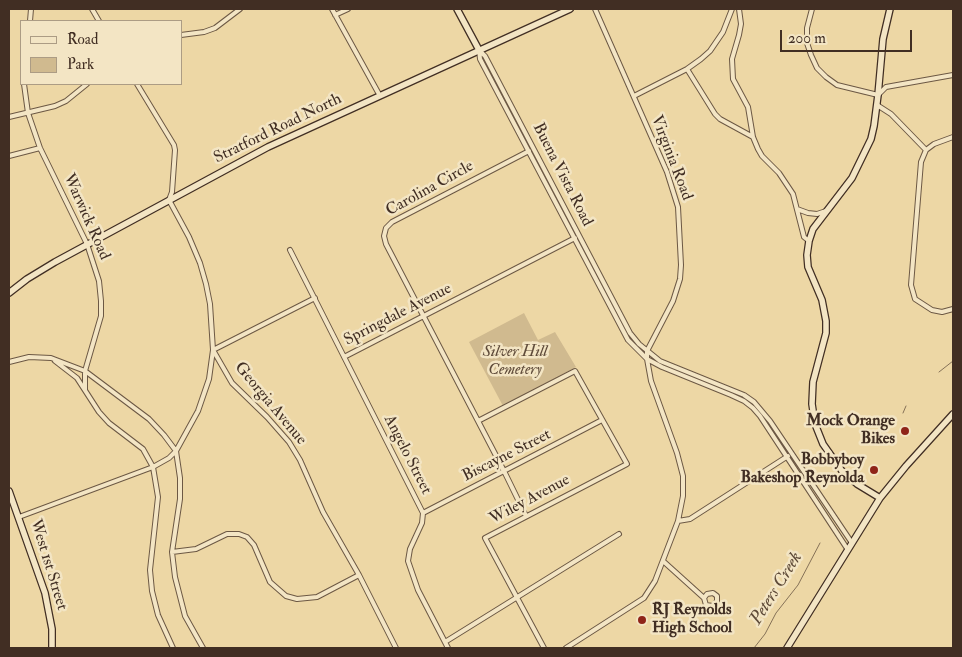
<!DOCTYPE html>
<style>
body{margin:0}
#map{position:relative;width:962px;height:657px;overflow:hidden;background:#edd7a5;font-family:"IM FELL Double Pica",serif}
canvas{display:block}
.frame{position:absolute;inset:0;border:10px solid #412e23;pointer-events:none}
.legend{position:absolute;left:20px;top:20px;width:162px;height:65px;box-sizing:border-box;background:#f3e5c4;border:1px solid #ac9c84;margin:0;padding:6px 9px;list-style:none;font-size:15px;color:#412e23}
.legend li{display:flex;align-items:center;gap:10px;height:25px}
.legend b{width:25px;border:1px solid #ac9c84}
.scale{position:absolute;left:780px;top:30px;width:132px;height:22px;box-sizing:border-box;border:2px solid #412e23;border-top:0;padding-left:6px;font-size:15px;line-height:18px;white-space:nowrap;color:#412e23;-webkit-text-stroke:4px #f3e5c4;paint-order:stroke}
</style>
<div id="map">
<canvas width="962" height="657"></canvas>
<div class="frame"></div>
<ul class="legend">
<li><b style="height:6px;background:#f3e5c4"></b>Road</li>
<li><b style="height:14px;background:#d0ba8f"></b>Park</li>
</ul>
<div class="scale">200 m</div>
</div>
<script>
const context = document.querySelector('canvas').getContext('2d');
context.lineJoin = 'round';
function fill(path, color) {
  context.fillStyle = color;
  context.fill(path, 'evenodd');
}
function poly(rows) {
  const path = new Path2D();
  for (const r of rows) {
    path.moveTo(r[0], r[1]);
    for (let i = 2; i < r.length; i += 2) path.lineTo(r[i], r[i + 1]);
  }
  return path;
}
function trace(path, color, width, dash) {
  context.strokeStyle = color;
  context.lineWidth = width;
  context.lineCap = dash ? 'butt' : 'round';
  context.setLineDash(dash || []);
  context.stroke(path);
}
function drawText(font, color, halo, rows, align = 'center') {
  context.font = font + ' "IM FELL Double Pica",serif';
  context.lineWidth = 5;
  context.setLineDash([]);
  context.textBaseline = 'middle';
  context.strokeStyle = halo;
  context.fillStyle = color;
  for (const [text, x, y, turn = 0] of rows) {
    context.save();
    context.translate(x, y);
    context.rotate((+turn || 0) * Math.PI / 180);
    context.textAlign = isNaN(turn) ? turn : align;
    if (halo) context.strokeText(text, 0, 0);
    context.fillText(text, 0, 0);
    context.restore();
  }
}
fill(poly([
 [524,313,538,340,555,332,576,367,503,406,469,342]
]), '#d0ba8f');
trace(poly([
 [939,372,953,361],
 [903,413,906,406],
 [754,648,765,634,776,613,798,585,820,543]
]), '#857157', 1);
const street = poly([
 [92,9,99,21],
 [332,9,380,96],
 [595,9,667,172,678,207,681,265,680,279,673,301,647,351,647,359,651,381,677,453,683,476,683,496,678,521],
 [739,9,741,24,739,35,732,59,733,79,748,107,753,137,758,149,762,156,779,173,793,194,804,237,809,241],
 [812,9,807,28,807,43,811,55,817,68,826,77,837,85,878,95,886,87,953,75],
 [335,15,348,9],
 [30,21,31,9],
 [181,35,204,32,215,28,240,9],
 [479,50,480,59,628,340,647,359,662,367,731,395,744,401,753,408,760,416,848,550],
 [479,50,485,56,630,333,639,344,660,361,744,395,754,402,770,421,852,543],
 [687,69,715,114,720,119,753,137],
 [24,84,28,113,40,148,87,244,99,281,101,301,101,316,85,371,85,390],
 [137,84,174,145,175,150,172,192,169,200,189,237,200,263,206,284,210,304,213,350,232,383,267,417,289,442,300,460,323,512,359,575,396,648],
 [634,96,687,69,701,59,710,51,723,32,732,9],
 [877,105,891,114,926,150],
 [9,117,55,106,66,101,87,84],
 [953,137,934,144,926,150,921,162,911,285,915,299,932,310,942,312,953,309],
 [9,156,40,148],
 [797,209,808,213,817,214,826,211],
 [290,250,423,513,422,523,410,549,408,561,418,590,448,648],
 [344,357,575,238],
 [55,361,77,378,99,412,109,423,143,449,153,467,158,497,150,570,152,591,158,615,173,648],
 [9,362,29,357,51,358,85,371,149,419,164,435,176,451,180,478,180,499,172,552,175,577,185,616,203,648],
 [478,421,575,371,627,464,485,538,544,648],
 [423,513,602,420],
 [526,516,504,471,386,244,384,236,386,228,392,222,529,151],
 [19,517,153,467,169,458,176,451,198,411,209,379,213,350,315,298],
 [172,552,196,549,227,534,239,534,247,537,254,545,270,582,286,596,297,599,317,597,359,575],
 [663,561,704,598,706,605,713,606,717,601,717,596,713,593,707,594,704,598],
 [445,642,619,534],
 [566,648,644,598,655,581,678,521,690,519,788,456]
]);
const secondary = poly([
 [457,9,479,50],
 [9,293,27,279,55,262,268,147,570,9],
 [9,491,45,593,52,629,52,648],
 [880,498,857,484,842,471,823,444,815,424,812,404,813,382,826,333,826,321,822,300,808,267,807,255,809,241,813,229,852,178,871,139,874,126,878,95,883,39,890,9],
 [787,648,880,498,906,466,953,414]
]);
trace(street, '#6c5844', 6);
trace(secondary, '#412e23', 8);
trace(street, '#f3e5c4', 4);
trace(secondary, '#f3e5c4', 5.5);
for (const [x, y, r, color] of [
 [905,431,5,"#8f2418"],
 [874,470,5,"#8f2418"],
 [642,620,5,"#8f2418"]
]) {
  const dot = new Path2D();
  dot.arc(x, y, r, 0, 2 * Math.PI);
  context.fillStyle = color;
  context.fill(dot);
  trace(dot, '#f3e5c4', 2);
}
drawText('16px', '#412e23', '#f3e5c4', [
 ["Stratford Road North",278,129,-26],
 ["Virginia Road",671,158,69],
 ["Buena Vista Road",562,175,63],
 ["Carolina Circle",430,189,-29],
 ["Warwick Road",86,217,66],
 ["Springdale Avenue",398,315,-27],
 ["Georgia Avenue",270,404,50],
 ["Angelo Street",407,455,63],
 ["Biscayne Street",507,456,-27],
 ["Wiley Avenue",530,500,-28],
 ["West 1st Street",48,565,73]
]);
drawText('italic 16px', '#5e4a39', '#f3e5c4', [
 ["Silver Hill",515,353],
 ["Cemetery",515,371]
]);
drawText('bold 16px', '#412e23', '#f3e5c4', [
 ["Mock Orange",895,422],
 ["Bikes",895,440],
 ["Bobbyboy",864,461],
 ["Bakeshop Reynolda",864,479],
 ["RJ Reynolds",652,611,"left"],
 ["High School",652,629,"left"]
], 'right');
drawText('italic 18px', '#5e4a38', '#f3e5c4', [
 ["Peters Creek",777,589,-58]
]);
</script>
